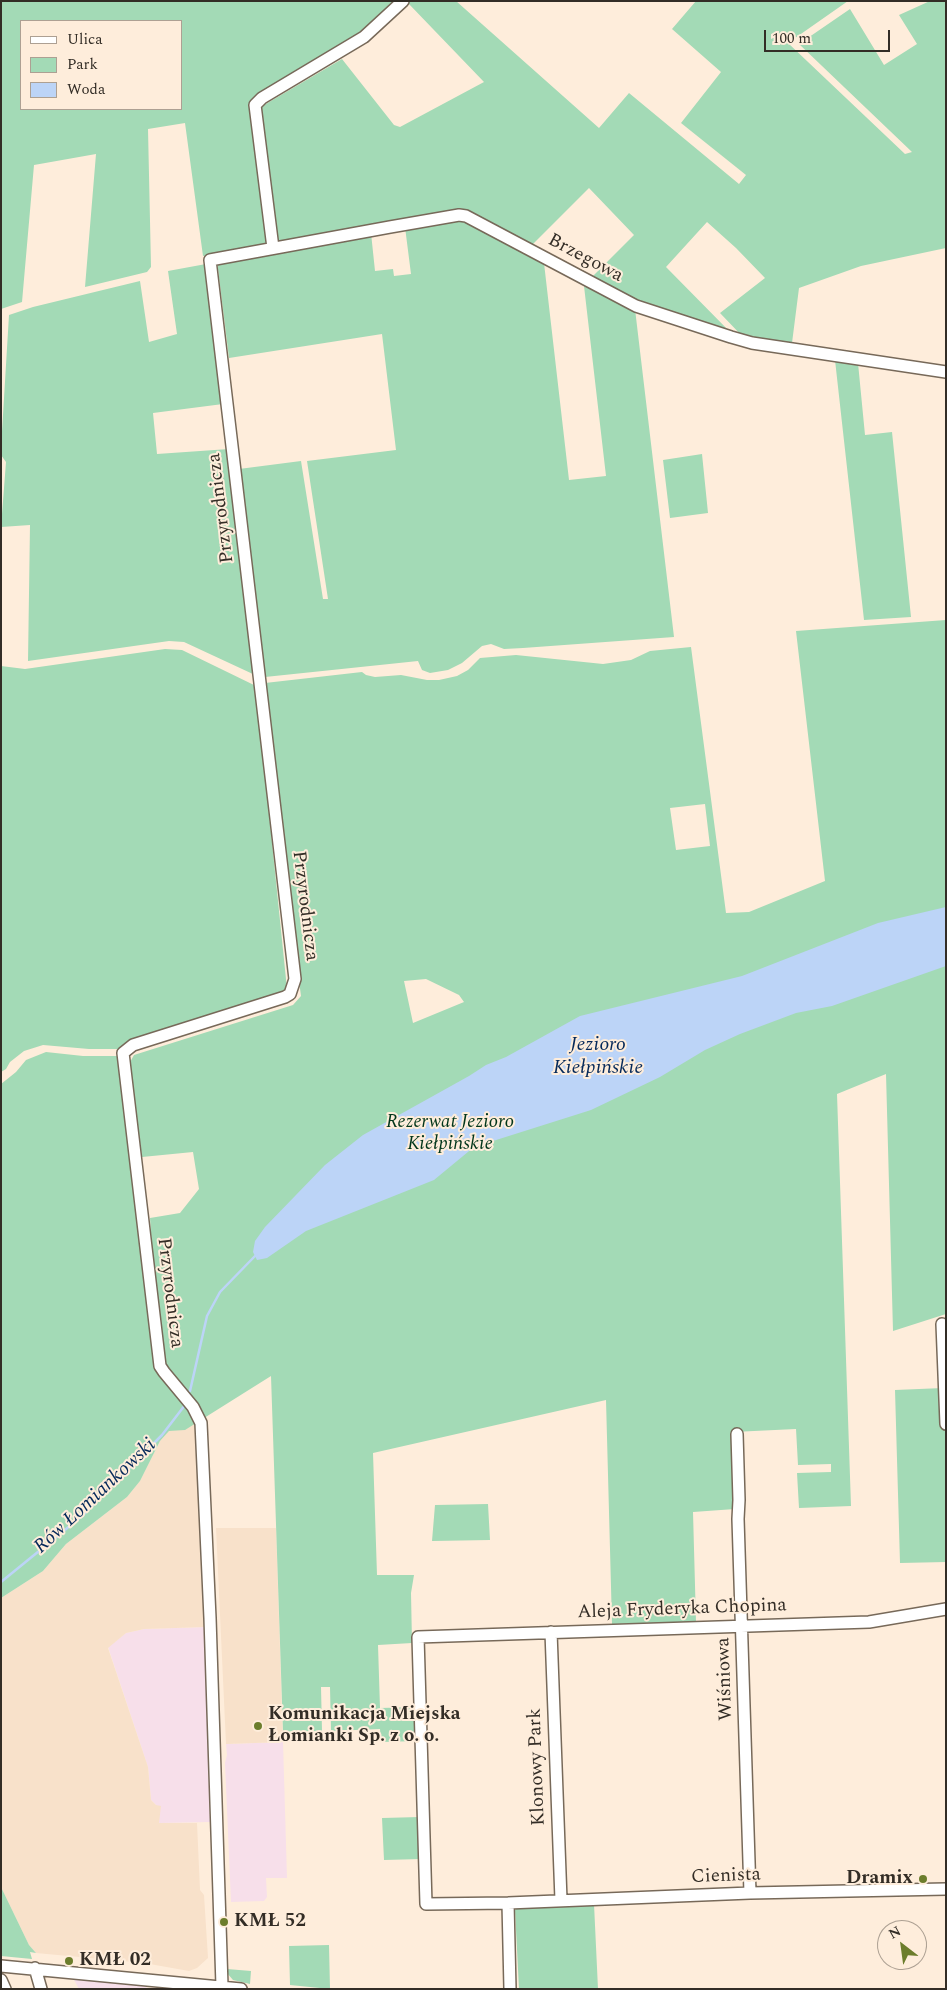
<!DOCTYPE html>
<meta charset="utf-8">
<style>
body{margin:0}
#map{position:relative;width:947px;height:1990px;overflow:hidden;background:#feeddb;font-family:Spectral,serif}
canvas{display:block}
.frame{position:absolute;inset:0;border:2px solid #332d26;pointer-events:none}
.legend{position:absolute;left:20px;top:20px;width:162px;height:90px;box-sizing:border-box;background:#feeddb;border:1px solid #ada093;margin:0;padding:6px 9px;list-style:none;font-size:15px;color:#332d26}
.legend li{display:flex;align-items:center;gap:10px;height:25px}
.legend b{width:25px;border:1px solid #ada093}
.north{position:absolute;left:877px;top:1920px;width:50px;height:50px;box-sizing:border-box;background:#feeddb;border:1px solid #ada093;border-radius:50%;rotate:330deg;font-size:14px;font-weight:700;line-height:20px;text-align:center;color:#332d26}
.north::after{content:'';display:block;margin:auto;width:18px;height:22px;background:#6c7d2c;clip-path:polygon(50% 0,100% 100%,50% 72%,0 100%)}
.scale{position:absolute;left:764px;top:30px;width:126px;height:22px;box-sizing:border-box;border:2px solid #332d26;border-top:0;padding-left:6px;font-size:15px;line-height:18px;white-space:nowrap;color:#332d26;-webkit-text-stroke:4px #feeddb;paint-order:stroke}
</style>
<div id="map">
<canvas width="947" height="1990"></canvas>
<div class="frame"></div>
<ul class="legend">
<li><b style="height:6px;background:#fff"></b>Ulica</li>
<li><b style="height:14px;background:#a3dab6"></b>Park</li>
<li><b style="height:14px;background:#bcd4f7"></b>Woda</li>
</ul>
<div class="north">N</div>
<div class="scale">100 m</div>
</div>
<script>
const context = document.querySelector('canvas').getContext('2d');
context.lineJoin = 'round';
function fill(path, color) {
  context.fillStyle = color;
  context.fill(path, 'evenodd');
}
function poly(rows) {
  const path = new Path2D();
  for (const r of rows) {
    path.moveTo(r[0], r[1]);
    for (let i = 2; i < r.length; i += 2) path.lineTo(r[i], r[i + 1]);
  }
  return path;
}
function trace(path, color, width, dash) {
  context.strokeStyle = color;
  context.lineWidth = width;
  context.lineCap = dash ? 'butt' : 'round';
  context.setLineDash(dash || []);
  context.stroke(path);
}
function drawText(font, color, halo, rows, align = 'center') {
  context.font = font + ' Spectral,serif';
  context.lineWidth = 4;
  context.setLineDash([]);
  context.textBaseline = 'middle';
  context.strokeStyle = halo;
  context.fillStyle = color;
  for (const [text, x, y, turn = 0] of rows) {
    context.save();
    context.translate(x, y);
    context.rotate((+turn || 0) * Math.PI / 180);
    context.textAlign = isNaN(turn) ? turn : align;
    if (halo) context.strokeText(text, 0, 0);
    context.fillText(text, 0, 0);
    context.restore();
  }
}
fill(poly([
 [205,1627,210,1822,159,1823,156,1805,151,1800,148,1767,108,1647,126,1633,144,1629],
 [283,1742,287,1878,266,1878,267,1897,264,1901,231,1902,225,1763,227,1755,226,1744],
 [72,1976,146,1986,147,1989,79,1989]
]), '#f7dfea');
fill(poly([
 [176,1423,199,1423,205,1627,144,1629,126,1633,108,1648,148,1767,151,1800,156,1805,161,1806,159,1823,197,1823,200,1890,204,1895,208,1958,197,1968,189,1971,144,1963,36,1953,29,1945,1,1887,1,1598,43,1571,66,1544,127,1497,140,1481,160,1441],
 [216,1528,276,1528,283,1742,226,1744]
]), '#f8e1ca');
fill(poly([
 [1,1,398,1,358,36,253,98,250,106,270,244,203,256,185,123,148,129,151,267,147,272,85,287,96,154,34,165,22,302,1,309],
 [21,21,181,21,181,109,21,109],
 [410,1,456,1,599,128,629,93,739,184,746,175,681,123,721,72,672,29,696,1,848,1,788,43,905,154,912,152,799,44,850,9,884,65,917,44,899,15,930,1,946,1,946,248,861,266,799,288,792,343,749,339,743,337,720,313,765,278,736,248,707,222,666,267,733,335,626,297,590,279,634,235,589,188,530,247,459,210,278,242,259,108,342,59,394,125,400,127,484,82,408,3],
 [460,218,544,263,569,480,606,476,584,286,635,309,674,637,523,648,504,649,491,644,482,646,462,663,448,670,430,673,422,670,418,661,265,677,239,469,301,461,323,599,328,599,307,461,396,450,382,334,229,358,217,261,371,233,375,271,393,269,394,276,411,274,405,227],
 [206,264,223,404,153,413,157,454,229,449,255,675,184,642,169,641,28,661,30,525,1,527,6,462,1,455,1,448,9,315,33,307,140,281,149,342,177,334,168,271],
 [835,360,858,363,865,435,892,432,911,617,864,620],
 [702,454,708,513,670,518,663,460],
 [946,620,946,1314,893,1331,886,1074,837,1094,851,1506,799,1508,797,1473,831,1472,831,1464,798,1465,796,1429,733,1432,735,1509,693,1512,696,1622,612,1624,606,1400,373,1453,377,1575,414,1575,411,1593,412,1643,378,1645,380,1708,417,1707,418,1741,381,1742,380,1729,331,1731,330,1687,321,1687,322,1731,283,1732,271,1376,185,1430,169,1431,160,1441,140,1481,127,1497,66,1544,43,1571,1,1598,1,1084,16,1072,26,1060,46,1052,83,1056,117,1056,143,1258,152,1247,150,1218,180,1213,199,1189,193,1152,142,1157,129,1064,134,1055,293,1005,301,996,280,837,265,683,362,672,366,675,375,677,401,675,427,680,439,680,457,676,468,670,480,658,516,655,603,664,631,660,650,651,691,647,726,913,749,912,825,881,796,631],
 [705,804,710,846,676,850,670,808],
 [426,979,459,995,464,1002,413,1023,404,981],
 [165,649,182,650,256,686,287,989,279,994,121,1049,89,1049,43,1045,24,1051,10,1062,6,1069,1,1072,1,666,25,669],
 [943,1388,946,1449,946,1562,900,1563,895,1390],
 [488,1504,490,1540,432,1541,435,1505],
 [420,1817,421,1859,384,1860,382,1818],
 [1,1887,29,1945,36,1953,30,1952,32,1959,1,1956],
 [594,1904,598,1989,519,1989,515,1910,519,1907],
 [329,1945,330,1989,290,1985,289,1946],
 [227,1969,251,1971,250,1984,233,1980,227,1973]
]), '#a3dab6');
fill(poly([
 [946,907,946,966,832,1006,796,1013,740,1034,705,1050,660,1077,591,1110,474,1147,434,1180,306,1231,267,1258,257,1260,253,1252,255,1241,265,1227,325,1165,363,1135,469,1076,486,1065,506,1057,580,1016,742,976,878,923]
]), '#bcd4f7');
trace(poly([
 [190,1391,207,1316,220,1292,256,1255],
 [1,1582,82,1516,162,1435,185,1405]
]), '#bcd4f7', 2.5);
const minor = poly([
 [273,248,255,105,262,98,364,37,403,1],
 [942,1324,946,1424],
 [737,1434,739,1500,738,1519,750,1893],
 [946,1609,869,1622,418,1637,426,1904,508,1903,750,1893,946,1889],
 [551,1632,561,1900],
 [508,1903,510,1989],
 [1,1966,241,1989],
 [35,1968,41,1989],
 [1,1980,5,1989],
 [222,1986,210,1618,201,1423,193,1407,164,1372,160,1366,123,1053,133,1045,285,997,290,994,295,979,210,260,390,227,459,215,466,216,636,306,731,337,752,343,946,372]
]);
trace(minor, '#776959', 14);
trace(minor, '#fff', 11);
for (const [x, y, r, color] of [
 [258,1726,5,"#6c7d2c"],
 [923,1879,5,"#6c7d2c"],
 [224,1922,5,"#6c7d2c"],
 [69,1961,5,"#6c7d2c"]
]) {
  const dot = new Path2D();
  dot.arc(x, y, r, 0, 2 * Math.PI);
  context.fillStyle = color;
  context.fill(dot);
  trace(dot, '#feeddb', 2);
}
drawText('19px', '#332d26', '#feeddb', [
 ["Brzegowa",585,259,28],
 ["Przyrodnicza",222,508,-97],
 ["Przyrodnicza",304,906,83],
 ["Przyrodnicza",169,1293,83],
 ["Aleja Fryderyka Chopina",682,1610,-2],
 ["Wiśniowa",726,1679,-92],
 ["Klonowy Park",538,1767,-92],
 ["Cienista",726,1877,-2]
]);
drawText('italic 19px', '#00351a', '#feeddb', [
 ["Rezerwat Jezioro",450,1123],
 ["Kiełpińskie",450,1145]
]);
drawText('bold 19px', '#332d26', '#feeddb', [
 ["Komunikacja Miejska",268,1715],
 ["Łomianki Sp. z o. o.",268,1737],
 ["Dramix",913,1879,"right"],
 ["KMŁ 52",234,1922],
 ["KMŁ 02",79,1961]
], 'left');
drawText('italic 20px', '#05295a', '#feeddb', [
 ["Jezioro",598,1046],
 ["Kiełpińskie",598,1069],
 ["Rów Łomiankowski",96,1497,-43]
]);
</script>
